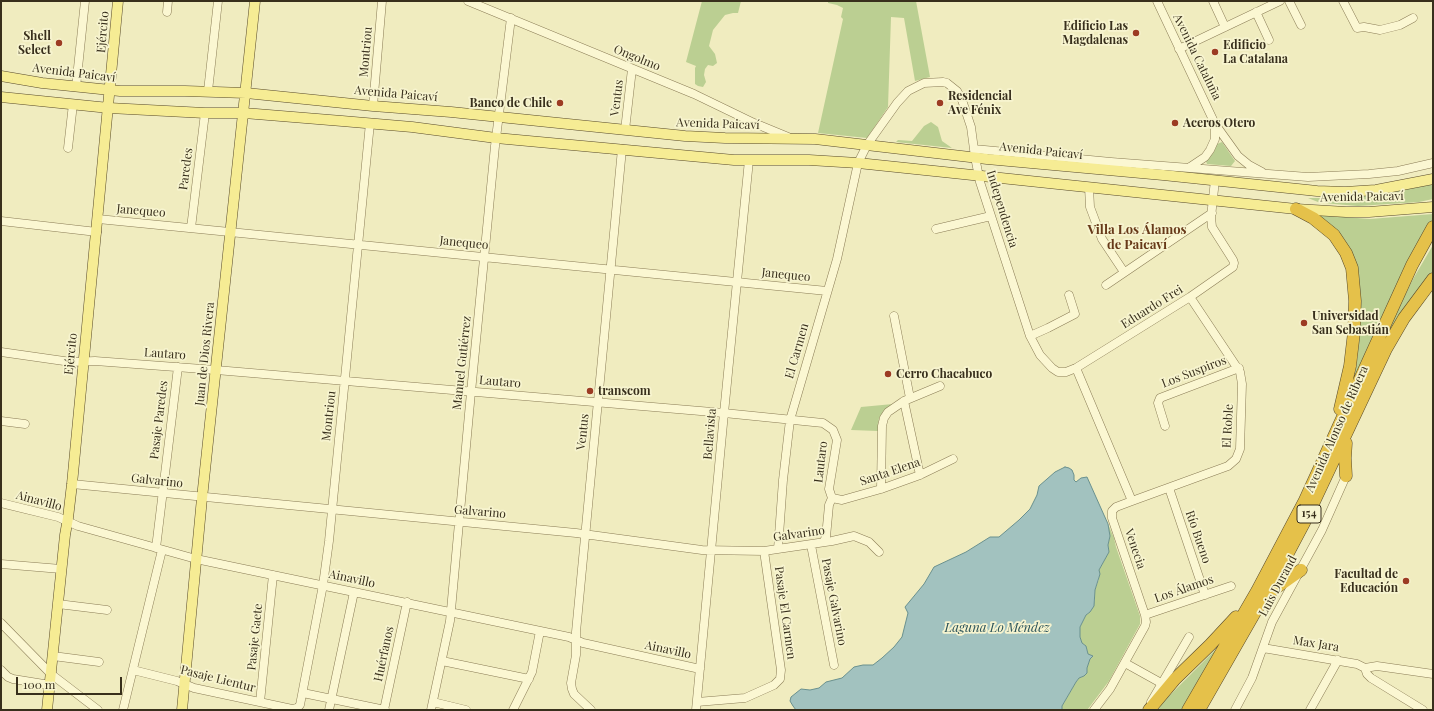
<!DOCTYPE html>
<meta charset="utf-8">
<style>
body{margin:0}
#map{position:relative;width:1434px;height:711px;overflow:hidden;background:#f0ecbf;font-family:"Playfair Display",serif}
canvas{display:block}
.frame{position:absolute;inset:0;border:2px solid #382f1c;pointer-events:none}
.scale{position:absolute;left:16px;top:677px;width:106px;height:18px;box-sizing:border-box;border:2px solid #382f1c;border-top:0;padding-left:5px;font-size:12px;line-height:14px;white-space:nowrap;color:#382f1c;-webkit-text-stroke:3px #f7f4cf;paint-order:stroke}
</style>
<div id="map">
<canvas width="1434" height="711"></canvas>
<div class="frame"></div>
<div class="scale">100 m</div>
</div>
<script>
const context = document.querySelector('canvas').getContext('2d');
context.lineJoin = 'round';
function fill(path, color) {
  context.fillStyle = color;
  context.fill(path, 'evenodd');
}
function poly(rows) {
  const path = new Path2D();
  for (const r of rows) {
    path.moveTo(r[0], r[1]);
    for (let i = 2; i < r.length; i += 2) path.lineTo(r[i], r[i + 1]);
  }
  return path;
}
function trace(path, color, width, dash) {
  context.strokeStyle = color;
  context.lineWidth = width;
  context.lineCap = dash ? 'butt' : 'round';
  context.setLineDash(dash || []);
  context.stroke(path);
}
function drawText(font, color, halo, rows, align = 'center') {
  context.font = font + ' "Playfair Display",serif';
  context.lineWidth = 3.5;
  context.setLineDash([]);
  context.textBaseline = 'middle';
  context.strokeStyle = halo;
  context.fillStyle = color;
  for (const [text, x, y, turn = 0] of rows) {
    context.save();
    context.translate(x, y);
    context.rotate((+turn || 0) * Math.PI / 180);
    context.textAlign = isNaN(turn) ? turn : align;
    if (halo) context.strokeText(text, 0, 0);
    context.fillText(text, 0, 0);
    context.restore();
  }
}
fill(poly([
 [702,1,741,1,738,13,733,13,725,15,713,30,709,46,715,54,717,63,713,66,708,65,705,69,704,75,706,82,703,87,698,86,695,84,695,68,696,66,686,62],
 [828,1,916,1,930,77,915,81,904,18,891,17,888,107,867,138,818,133,843,19,841,17,843,8,837,5,828,3],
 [931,122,938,127,942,141,952,148,896,142,898,140,912,141,924,126],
 [1222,142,1235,161,1231,166,1207,164,1206,161,1213,153,1217,144],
 [1433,183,1433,199,1419,202,1358,206,1334,204,1318,202,1308,198,1336,198,1372,195,1398,191],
 [1433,214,1433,219,1427,227,1354,380,1358,354,1360,293,1354,267,1318,215,1370,219],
 [1433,245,1433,271,1404,308,1383,340,1413,279],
 [893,404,879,418,878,431,851,430,861,407],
 [1108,524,1114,538,1116,547,1140,616,1140,624,1109,681,1088,709,1087,710,1062,710,1062,706,1076,682,1079,678,1084,676,1090,659,1093,656,1088,654,1086,646,1082,643,1080,637,1080,627,1086,615,1090,612,1095,600,1095,590,1099,579,1099,570,1109,552,1108,545,1110,536],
 [1217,648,1181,710,1158,710,1163,702]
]), '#bbcf92');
const water = poly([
 [1065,467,1069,468,1072,470,1074,475,1074,480,1076,482,1081,478,1087,477,1108,524,1110,536,1108,545,1109,552,1099,570,1100,574,1095,590,1094,606,1090,612,1086,615,1080,627,1080,637,1082,643,1086,646,1088,654,1093,656,1090,659,1087,668,1087,673,1084,676,1079,678,1076,682,1062,706,1062,710,796,710,793,706,790,701,791,697,801,689,810,690,819,688,826,682,842,678,854,667,863,665,873,665,882,658,894,647,902,637,908,613,905,607,924,584,934,567,966,552,990,537,999,537,1019,520,1030,509,1037,495,1039,486,1055,472,1065,467]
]);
fill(water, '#a2c2bf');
trace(water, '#69908e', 1);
const minor = poly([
 [468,1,694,94,754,123,788,137],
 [1157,1,1215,124,1238,156,1249,165,1262,172],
 [1213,1,1225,27],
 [1289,1,1301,25],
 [1343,1,1357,28,1364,27,1380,30,1400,25,1413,18],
 [167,12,168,1],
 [1256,12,1269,40],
 [1179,49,1280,1],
 [76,87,85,1],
 [208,91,218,1],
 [373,106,382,1],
 [625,130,632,69],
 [68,148,73,104],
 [974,149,1111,162,1308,177,1369,174,1398,171,1433,163],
 [1190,167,1205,157,1210,150,1215,139,1215,124],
 [1089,187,1090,207,1102,239,1124,272],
 [98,219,827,291],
 [1,221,97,232],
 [191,228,205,113],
 [936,229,991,216],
 [1106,285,1212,213],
 [894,316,910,398],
 [1030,336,1048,328,1075,314,1069,295],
 [1,352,71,362,95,361,216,370,724,413,823,423,833,430,837,440,829,489,832,498],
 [1076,368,1132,501],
 [904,401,920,475],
 [1,421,25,424],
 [1165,426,1158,403,1160,398,1239,368],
 [72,484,576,533,702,550,764,551,832,541,854,536,869,542,879,552],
 [1169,488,1205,595],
 [881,489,882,426,884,418,888,412,904,401,940,386],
 [832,498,842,500,881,489,920,475,953,459],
 [1,503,58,517,78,526,196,559,569,637,583,643,700,669],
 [824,541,826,537,829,505,832,498],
 [811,545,834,665],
 [156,548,178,367],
 [778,549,783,480,790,420,837,259,858,163,867,145,897,103,908,91,924,83,943,82,947,83,957,91,962,100,971,127,975,157,980,182,1030,336,1040,355,1052,368,1058,372,1066,372,1076,368,1190,297,1233,267,1234,263,1233,260,1212,227,1211,217,1215,180],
 [1,564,61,569],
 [58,604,107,610],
 [1145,615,1231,586],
 [1,623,51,674,98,710],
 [1263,648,1357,664,1365,668,1367,674,1371,678,1423,710],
 [53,656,99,662],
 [442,661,529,679],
 [1125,663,1161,683],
 [1365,668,1377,666,1433,674],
 [1,670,8,677,13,679,50,685],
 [133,670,177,681,194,688,292,709,297,708,300,705,323,585,329,541,370,123],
 [303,693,385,710],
 [260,702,273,575],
 [433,702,466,710],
 [697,702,745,698,774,685,780,679,781,670,764,551],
 [1151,702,1189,637],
 [123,710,162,550],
 [329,710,354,592],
 [384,710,407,602],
 [431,710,450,621,471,392,495,146,511,18],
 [513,710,532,672,540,631],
 [591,710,574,694,572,689,571,683,576,655,576,632,622,149],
 [696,710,724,413,749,160],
 [1094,710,1110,689,1145,626,1146,622,1145,615,1112,518,1112,511,1116,507,1132,501,1228,466,1236,459,1240,449,1242,384,1240,372,1190,297],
 [1235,710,1252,678,1272,622,1322,530,1346,476],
 [1310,710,1338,660]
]);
const major = poly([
 [1,76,42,83,120,91,185,91,246,93,373,106,451,112,685,136,725,138,815,139,987,159,1163,175,1317,191,1345,192,1376,190,1433,179],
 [1,97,109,108,205,113,244,113,342,121,412,127,496,138,734,160,809,160,858,163,1296,209,1346,212,1369,212,1433,207],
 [47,710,65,535,68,518,72,484,118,1],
 [182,710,202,498,255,1]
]);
const highway = poly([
 [1296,209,1313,218,1334,235,1346,253,1352,268,1355,301,1354,332,1350,366,1340,409],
 [1346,476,1345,458,1346,443],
 [1270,592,1301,570],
 [1149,710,1175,679,1210,645,1236,617],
 [1188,710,1257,591,1305,500,1412,265,1433,227],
 [1199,710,1278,572,1304,523,1386,349,1404,318,1433,279]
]);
trace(minor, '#8a7c56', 9);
trace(major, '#57492b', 11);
trace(highway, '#57492b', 13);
trace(minor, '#fbf7d2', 8);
trace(major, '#f6ec94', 10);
trace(highway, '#e5c14a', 12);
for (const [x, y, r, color] of [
 [1136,33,4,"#9c3b23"],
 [59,43,4,"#9c3b23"],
 [1215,52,4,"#9c3b23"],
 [560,103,4,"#9c3b23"],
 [940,103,4,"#9c3b23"],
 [1175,123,4,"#9c3b23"],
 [1304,323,4,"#9c3b23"],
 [888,374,4,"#9c3b23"],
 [590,391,4,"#9c3b23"],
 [1406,581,4,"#9c3b23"]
]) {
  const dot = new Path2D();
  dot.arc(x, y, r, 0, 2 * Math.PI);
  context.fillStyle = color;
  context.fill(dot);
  trace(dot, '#f7f4cf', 1.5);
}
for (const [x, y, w] of [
 [1309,514,24]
]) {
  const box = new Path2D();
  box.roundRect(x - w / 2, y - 9, w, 18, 3);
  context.fillStyle = '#f7f4cf';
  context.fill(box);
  trace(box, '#382f1c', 1);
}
drawText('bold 11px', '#382f1c', null, [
 ["154",1309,514]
]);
drawText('bold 12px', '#382f1c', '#f7f4cf', [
 ["Edificio Las",1128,26,"right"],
 ["Magdalenas",1128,40,"right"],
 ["Shell",51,36,"right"],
 ["Select",51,50,"right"],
 ["Edificio",1223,45],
 ["La Catalana",1223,59],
 ["Residencial",948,96],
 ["Ave Fénix",948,110],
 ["Banco de Chile",552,103,"right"],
 ["Aceros Otero",1183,123],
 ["Universidad",1312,316],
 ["San Sebastián",1312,330],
 ["Cerro Chacabuco",896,374],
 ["transcom",598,391],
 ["Facultad de",1398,574,"right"],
 ["Educación",1398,588,"right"]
], 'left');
drawText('12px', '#382f1c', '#f7f4cf', [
 ["Ejército",103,32,-85],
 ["Montriou",366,52,-85],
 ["Avenida Cataluña",1197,57,64],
 ["Ongolmo",637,58,22],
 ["Avenida Paicaví",74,73,7],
 ["Avenida Paicaví",396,94,5],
 ["Ventus",617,98,-83],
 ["Avenida Paicaví",718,124,2],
 ["Avenida Paicaví",1041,151,6],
 ["Paredes",186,169,-83],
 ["Avenida Paicaví",1362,197,-1],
 ["Independencia",1002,209,73],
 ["Janequeo",141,211,5],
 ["Janequeo",464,243,6],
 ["Janequeo",786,275,6],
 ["Eduardo Frei",1152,307,-32],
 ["El Carmen",797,351,-74],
 ["Ejército",71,354,-84],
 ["Lautaro",165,354,4],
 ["Juan de Dios Rivera",205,354,-84],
 ["Manuel Gutiérrez",462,363,-84],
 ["Los Suspiros",1194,372,-21],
 ["Lautaro",500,382,5],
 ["Montriou",329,416,-84],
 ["Pasaje Paredes",159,420,-83],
 ["El Roble",1228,426,-87],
 ["Avenida Alonso de Ribera",1337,429,-66],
 ["Ventus",583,432,-84],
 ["Bellavista",710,434,-85],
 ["Lautaro",821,462,-83],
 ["Santa Elena",890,472,-19],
 ["Galvarino",157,481,6],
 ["Ainavillo",39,501,15],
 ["Galvarino",480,512,5],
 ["Galvarino",799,534,-8],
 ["Río Bueno",1198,537,71],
 ["Venecia",1135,549,71],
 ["Ainavillo",352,579,12],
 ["Luis Durand",1278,586,-62],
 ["Los Álamos",1184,589,-19],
 ["Pasaje Galvarino",834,602,79],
 ["Pasaje El Carmen",785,613,82],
 ["Pasaje Gaete",255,637,-84],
 ["Max Jara",1316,644,9],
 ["Ainavillo",668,650,12],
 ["Huérfanos",384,654,-78],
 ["Pasaje Lientur",218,679,14]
]);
drawText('bold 13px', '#673919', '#f7f4cf', [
 ["Villa Los Álamos",1137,230],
 ["de Paicaví",1137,245]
]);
drawText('italic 13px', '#2a5259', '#f7f4cf', [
 ["Laguna Lo Méndez",997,628]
]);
</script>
